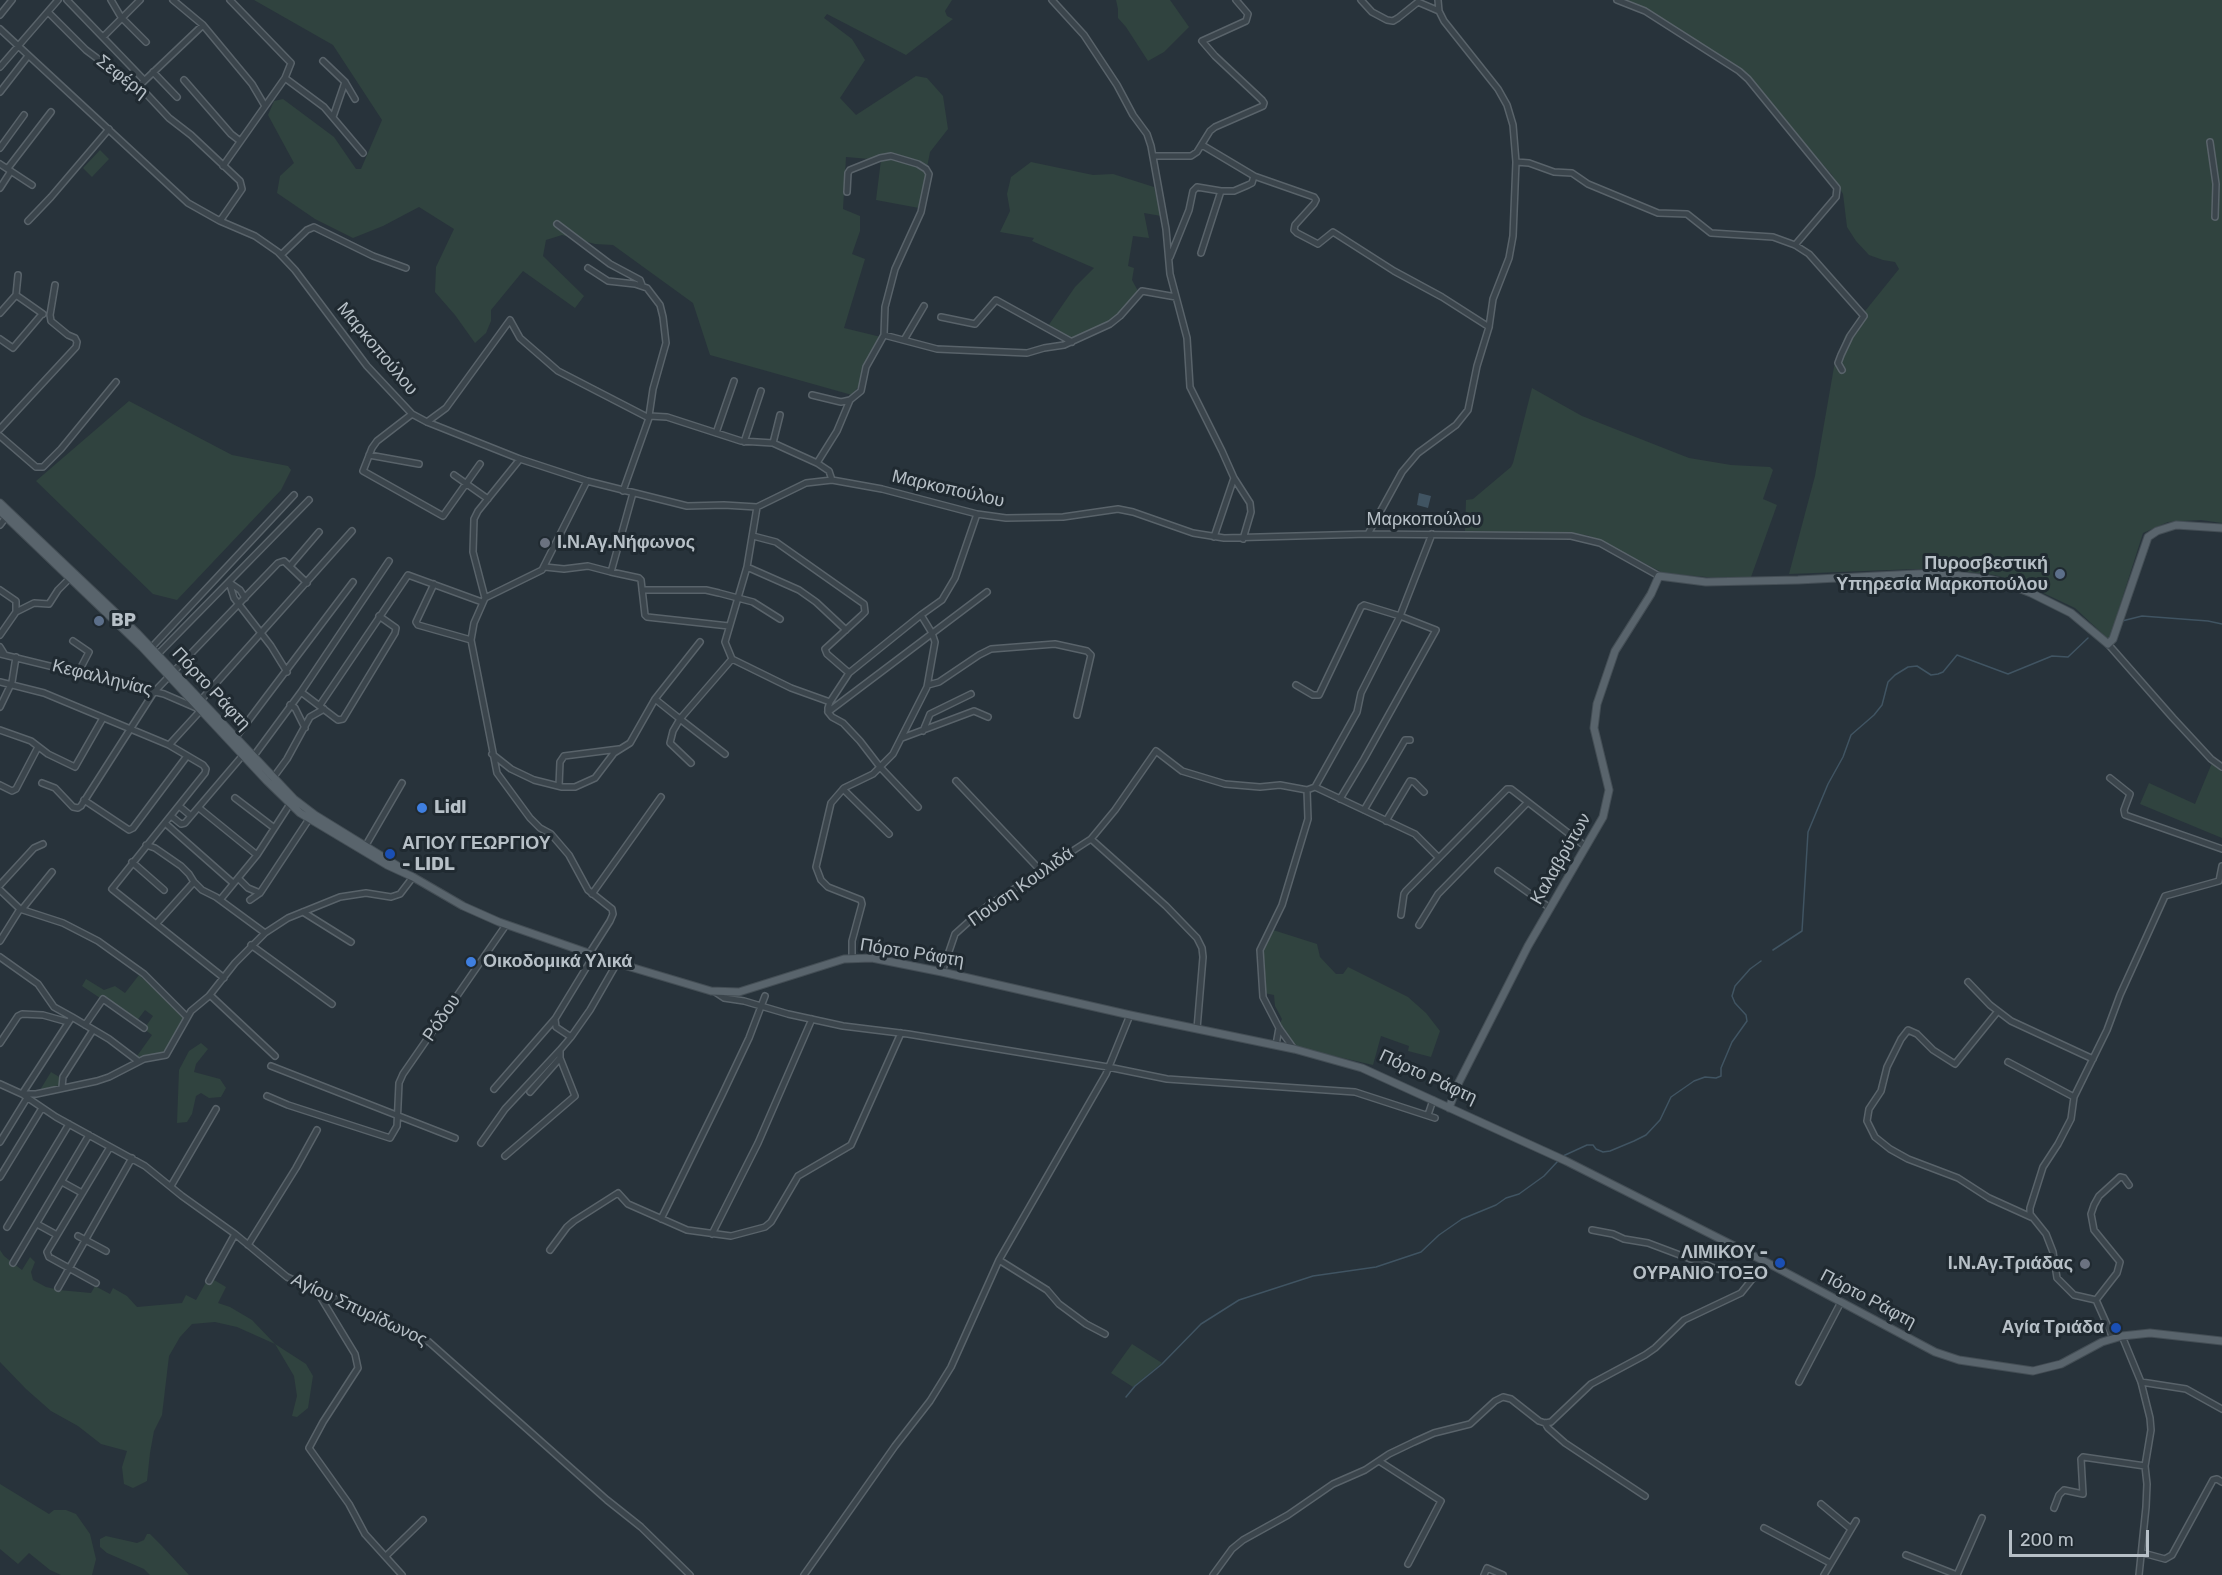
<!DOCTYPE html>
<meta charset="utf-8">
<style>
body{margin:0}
#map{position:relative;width:2222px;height:1575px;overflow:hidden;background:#28333b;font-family:Rubik,sans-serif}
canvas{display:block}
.scale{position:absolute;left:2009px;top:1530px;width:140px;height:27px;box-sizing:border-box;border:3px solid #b7c0c7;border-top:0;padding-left:8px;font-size:18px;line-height:21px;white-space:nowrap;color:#b7c0c7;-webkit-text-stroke:4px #202a31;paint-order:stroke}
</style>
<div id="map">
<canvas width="2222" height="1575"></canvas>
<div class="scale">200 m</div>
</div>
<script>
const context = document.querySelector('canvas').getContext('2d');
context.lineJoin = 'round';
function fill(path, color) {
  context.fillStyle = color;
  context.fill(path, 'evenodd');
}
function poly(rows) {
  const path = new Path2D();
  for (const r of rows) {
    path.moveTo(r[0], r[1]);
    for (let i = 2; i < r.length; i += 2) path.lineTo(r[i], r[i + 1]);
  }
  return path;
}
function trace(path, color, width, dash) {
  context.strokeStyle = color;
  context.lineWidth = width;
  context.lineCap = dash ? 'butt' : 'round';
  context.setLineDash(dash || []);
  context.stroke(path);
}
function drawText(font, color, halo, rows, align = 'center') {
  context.font = font + ' Rubik,sans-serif';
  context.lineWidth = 6;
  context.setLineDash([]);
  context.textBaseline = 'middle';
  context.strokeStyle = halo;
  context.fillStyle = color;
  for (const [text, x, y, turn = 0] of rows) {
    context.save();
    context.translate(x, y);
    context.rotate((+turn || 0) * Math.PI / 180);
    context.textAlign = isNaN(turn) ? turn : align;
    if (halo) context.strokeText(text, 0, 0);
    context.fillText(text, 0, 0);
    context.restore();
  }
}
fill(poly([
 [254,0,952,0,945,11,947,16,953,19,906,55,827,14,824,18,852,39,865,60,840,98,856,115,916,76,927,78,943,96,948,129,930,152,919,208,876,200,881,160,846,157,843,209,860,216,860,231,852,254,865,259,844,328,881,337,865,362,861,383,852,395,710,355,693,303,613,245,595,244,562,235,546,240,543,256,584,296,575,308,523,271,491,310,491,321,486,333,475,343,455,315,435,292,436,267,454,229,419,207,383,226,353,238,315,219,277,193,280,176,294,163,268,115,274,101,283,99,334,137,356,169,361,169,382,120,333,45],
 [1116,0,1170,0,1189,27,1164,52,1148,61,1126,27,1118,18,1118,9],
 [1622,0,2222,0,2222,523,2201,520,2168,522,2143,533,2109,640,2075,608,2020,582,1994,575,1951,570,1916,569,1789,574,1815,476,1834,367,1845,336,1899,269,1895,262,1883,260,1869,255,1856,241,1847,227,1843,194,1832,175,1742,71],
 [100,150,109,159,92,177,83,168],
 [1031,162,1093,175,1113,174,1154,187,1161,216,1144,213,1149,238,1133,236,1128,266,1134,268,1132,280,1138,291,1128,305,1112,321,1074,340,1048,326,1075,287,1094,268,1032,241,1034,238,1000,232,1010,211,1007,194,1011,177],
 [1532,388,1582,416,1689,458,1731,465,1770,467,1773,470,1763,499,1777,505,1751,577,1717,578,1663,573,1598,539,1586,535,1465,532,1466,500,1473,499,1511,467,1513,463],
 [129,401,232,455,288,466,291,470,281,490,177,600,153,594,36,481],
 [2212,763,2222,772,2222,838,2140,804,2149,783,2195,804],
 [1273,930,1317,944,1320,957,1336,974,1343,974,1348,967,1408,997,1426,1013,1440,1031,1431,1057,1408,1051,1409,1046,1381,1036,1373,1065,1295,1047,1279,1025,1282,1019,1275,1006,1274,995,1264,993,1262,950],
 [139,975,185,1017,167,1049,162,1054,139,1058,137,1056,152,1035,144,1029,153,1016,145,1010,136,1022,82,986,86,979,104,990,115,986,125,993],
 [201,1043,208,1049,196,1064,194,1072,220,1079,226,1088,221,1097,209,1098,201,1093,196,1096,192,1114,187,1122,177,1123,179,1070,189,1051],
 [51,1072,61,1078,60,1085,40,1090],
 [0,1250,4,1256,22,1270,30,1257,35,1262,31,1272,33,1280,46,1287,59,1290,91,1293,95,1286,110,1294,113,1288,127,1296,137,1307,182,1303,186,1295,196,1300,209,1277,226,1287,218,1303,230,1307,252,1320,275,1344,306,1364,313,1376,308,1408,297,1417,292,1416,297,1396,294,1376,275,1344,237,1327,215,1322,192,1324,180,1337,169,1356,162,1415,154,1431,150,1453,147,1481,133,1488,124,1484,122,1467,127,1451,101,1444,78,1426,51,1411,26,1389,0,1362],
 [1132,1344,1162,1363,1133,1387,1111,1373],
 [0,1484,49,1514,54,1510,66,1510,76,1514,90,1534,96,1559,92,1575,61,1575,50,1570,29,1553,18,1564,0,1549],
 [147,1534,150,1534,161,1545,189,1575,150,1575,144,1569,107,1553,100,1547,100,1539,106,1536,137,1543,144,1540]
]), '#30433f');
fill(poly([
 [1419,493,1431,496,1428,508,1417,505]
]), '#405462');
trace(poly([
 [2122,621,2142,616,2208,621,2222,624],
 [1773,950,1802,931,1808,832,1828,784,1843,757,1851,735,1874,715,1882,705,1888,682,1895,675,1908,667,1917,666,1931,675,1938,674,1943,672,1957,655,2008,674,2052,656,2068,657,2088,638],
 [1563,1156,1587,1145,1593,1145,1596,1149,1603,1152,1610,1151,1634,1141,1646,1135,1660,1120,1671,1097,1694,1081,1705,1077,1716,1078,1721,1076,1721,1068,1732,1042,1747,1021,1746,1015,1735,1003,1732,996,1735,986,1750,969,1761,961],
 [1126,1397,1135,1386,1162,1364,1201,1324,1239,1300,1313,1276,1376,1267,1421,1252,1439,1235,1462,1219,1496,1205,1506,1198,1519,1194,1544,1176,1558,1161]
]), '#405462', 1.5);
const minor = poly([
 [67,0,144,80],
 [111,0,121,17,146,42],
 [173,0,203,25,252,84,265,106],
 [1052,0,1084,35,1117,85,1133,115,1147,134,1151,146,1166,229,1170,274,1187,338,1190,387,1222,451,1234,478],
 [1361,0,1372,12,1387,20,1393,21,1398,18,1418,2,1439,11],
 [1617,0,1645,11,1739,71,1748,79,1837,188,1836,197,1795,245],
 [48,12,86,50,134,86,139,86,169,118,191,135,240,181,242,189,220,221],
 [0,15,12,0],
 [0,29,188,203,220,221,255,236,278,252,295,270,367,366,412,414,427,422,520,459,587,481,687,506,724,505,757,507,806,483,832,480,882,489,977,514,1006,518,1063,517,1118,509,1133,512,1193,533,1224,538,1368,534,1571,536,1600,543,1659,576],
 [103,37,140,0],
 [323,61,345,82,355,99],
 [0,67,58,0],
 [153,72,177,97],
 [285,78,324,107,363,153],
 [184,80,231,134,240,141],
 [142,83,203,25],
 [0,92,28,56],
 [333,117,345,82],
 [2210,142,2216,184,2215,217],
 [1202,145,1254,176],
 [0,148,24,115],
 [1153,156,1191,156,1197,152,1210,131,1215,127,1263,106,1264,103,1262,100,1215,56,1202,41,1246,21,1248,14,1236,0],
 [1516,162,1529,163,1554,172,1572,173,1588,184,1658,213,1687,214,1711,233,1773,237,1795,245,1809,254,1864,316,1850,336,1841,355,1838,363,1842,370],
 [0,164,32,185],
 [223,166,285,78,291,63,230,0],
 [8,168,51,112],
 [0,188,11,171],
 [1221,191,1234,191,1248,185,1252,183,1254,176,1314,197,1316,200,1314,204,1295,225,1294,230,1297,233,1318,244,1333,232,1394,271,1442,297,1489,327],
 [847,192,848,173,850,170,880,158,891,156,918,164,926,169,929,174,921,212,895,269,885,307,884,335,937,349,1027,353,1044,348,1064,345,1110,324,1120,316,1142,291,1176,297],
 [28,221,51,197,109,129],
 [557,224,610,264,640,280,642,285],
 [281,255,307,230,314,227,373,256,406,268],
 [1170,257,1189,210,1193,191,1197,187,1221,191,1201,253],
 [588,268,608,281,635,284,647,288,660,305,663,317,666,343,653,389,649,416],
 [16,295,43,314],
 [0,313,16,295,18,275],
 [941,317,975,324,996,300,1072,342],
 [0,339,13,348,42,314],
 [904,340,924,306],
 [812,395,841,402,850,400],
 [412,414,377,441,372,448,363,471,443,516,480,464],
 [649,418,649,416,667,417,741,441,773,443,817,463],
 [427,422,446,408,510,320,520,338,558,371,649,418,623,491],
 [0,429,76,347,77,342,75,338,68,335,51,321,50,315,55,285],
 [716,433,734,381],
 [0,436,36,467,43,467,61,449,116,382],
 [744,442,761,391],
 [773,443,780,415],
 [369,455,419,464],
 [454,475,488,499],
 [832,480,829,471,817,463,837,431,850,400,861,391,866,367,884,335],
 [587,481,542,570,485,598,474,623,471,640,497,773,530,818,540,828,551,834,569,855,588,890,612,909,613,914,610,921,589,954],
 [0,525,6,517],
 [1368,534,1402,472,1418,453,1456,425,1468,410,1477,366,1489,327,1493,299,1509,258,1513,236,1516,162,1513,125,1507,105,1498,89,1444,21,1439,11,1438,0],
 [753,536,776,542,864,604,865,612,861,616,825,649,827,654,849,673],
 [1214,537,1234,478,1250,503,1251,512,1243,539],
 [290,566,319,532],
 [545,567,564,569,588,566,611,572,633,493],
 [747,567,799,590,816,602,846,630],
 [611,572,639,578,641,580,645,615,647,617,729,626],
 [229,582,234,598,271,646,287,672],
 [230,583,240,590,245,598],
 [434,584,416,622,418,625,471,640],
 [0,590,16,601,16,612],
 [642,590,706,590,719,593,753,602,780,619],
 [485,598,473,552,474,519,478,511,520,459],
 [0,635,16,612,34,603,49,604,58,590,70,578],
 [73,641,89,652,78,673],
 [700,642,655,699,680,719,732,659,725,642,747,567,757,507],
 [2108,644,2173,718,2211,759,2222,767],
 [0,647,5,655],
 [151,648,294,495],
 [0,654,164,694,201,710,169,745,44,693,0,682],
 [158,654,309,500],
 [732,659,791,688,830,702],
 [928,685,939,682,979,655,991,649,1055,644,1087,651,1091,655,1077,715],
 [1296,685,1313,695,1319,695,1361,607,1364,605,1400,616,1436,630,1364,759,1340,799],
 [301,692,334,717,338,720,343,719,395,633,396,628,379,616],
 [201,700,352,531],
 [290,705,295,708,305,728],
 [320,705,408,575,482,602],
 [0,707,12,682,16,657],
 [828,712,987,592],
 [0,730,31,741,48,754,75,767,103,718],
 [923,731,930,714,971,694],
 [236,737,353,582],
 [902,738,974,711,988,717],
 [169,745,203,765,206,769,205,773,112,889,224,978],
 [492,754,511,769,534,780,562,787,575,787,595,778,614,753,630,743,655,699],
 [253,757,301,692,389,561],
 [691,763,670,743,673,731,680,719,725,754],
 [273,778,287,759,310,717,324,709],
 [2110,778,2130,794,2124,810,2125,815,2222,849],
 [956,781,1041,871],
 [42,783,55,788,73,807,78,808,81,806,154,692,278,563,284,561,307,583],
 [0,785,12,791,16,789,38,747],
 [559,786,560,762,564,756,619,749],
 [1315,787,1415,834,1438,857],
 [843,789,889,834],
 [1307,790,1315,787,1357,712,1361,693,1400,616,1432,534],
 [235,798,273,827],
 [84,800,129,830,133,828,187,756],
 [179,806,191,816],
 [918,807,880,767,860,741,843,723,832,717,828,712,828,708,830,702,849,673,921,615,942,600,955,578,977,514],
 [199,808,257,855],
 [1364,810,1405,740,1410,740],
 [171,816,181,824,185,823,243,755],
 [1386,821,1410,781,1414,782,1424,792],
 [165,823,233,883],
 [146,845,155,848,181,866,189,874,194,882,202,890,216,897,265,933],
 [366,845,402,783],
 [132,862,164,890],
 [1498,871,1550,908],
 [238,878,248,888,260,893],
 [0,885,34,848,43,844],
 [0,890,20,909],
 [592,894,661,797],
 [220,900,257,855,290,804],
 [250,900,260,893,309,819],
 [23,908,52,872],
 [303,912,351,942],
 [1401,915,1404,894,1406,891,1507,789,1511,789,1585,846],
 [157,923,194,882],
 [1419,925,1438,894,1527,803],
 [0,941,20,909,63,923,98,941,144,974,187,1017],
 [251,945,332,1004],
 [0,957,38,984,54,1007,72,1017],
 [852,957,852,941,862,904,861,900,828,887,821,880,816,867,831,803,844,788,873,774,893,754,927,687,935,642,932,633,921,615],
 [942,972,955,934,975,916,986,907,1091,839],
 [1968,982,1990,1005,2011,1021,2093,1059],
 [715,992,724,998,744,1001,788,1014,843,1026,908,1034,1108,1067,1167,1079,1355,1092,1435,1118],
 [210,995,275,1056],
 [1998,1011,1955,1064,1933,1050,1917,1034,1908,1030,1901,1039,1887,1067,1881,1091,1869,1109,1867,1121,1875,1137,1890,1149,1908,1159,1958,1178,1989,1198,2031,1217],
 [555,1019,556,1027,571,1037,590,1010,617,963],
 [85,1025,103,999,144,1028],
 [1197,1029,1203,957,1202,948,1197,938,1166,906,1091,839,1115,810,1156,751,1182,771,1225,784,1260,787,1280,785,1307,790,1308,819,1282,905,1260,950,1263,997,1279,1028,1294,1049],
 [0,1043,18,1016,22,1014,43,1015,68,1022],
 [1276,1045,1279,1028],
 [2008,1062,2074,1097],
 [271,1066,455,1138],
 [0,1084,22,1094,56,1117,145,1166,182,1196,235,1234,287,1277,429,1342,607,1500,641,1527,690,1575],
 [62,1087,63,1077,93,1030],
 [494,1089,555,1019,594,955],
 [530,1092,560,1058],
 [22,1094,72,1017,109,1039,138,1061],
 [23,1094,36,1094,97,1081,109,1077,144,1059,166,1055,191,1011,209,996,235,963,265,933,288,918,340,897,366,893,391,897,400,894,413,877],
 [267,1096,288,1105,390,1138,397,1126,399,1083,403,1074,506,925],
 [1428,1115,1433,1100],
 [0,1142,27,1098],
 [481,1143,505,1109,560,1050],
 [505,1156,575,1096,560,1058,560,1050,571,1037],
 [0,1177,42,1108],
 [62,1182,82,1193],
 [171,1186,216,1109],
 [661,1219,722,1095,749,1038,765,996],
 [37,1224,57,1235],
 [7,1227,69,1124],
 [1592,1230,1613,1234,1624,1239,1648,1243,1717,1269,1757,1275],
 [712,1234,758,1143,812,1019],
 [78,1236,106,1251],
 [248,1245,296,1168,317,1130],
 [550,1250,567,1227,574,1221,618,1193,628,1204,687,1230,731,1236,765,1227,771,1222,798,1176,851,1145,901,1033],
 [999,1260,1047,1290,1059,1304,1086,1324,1105,1334],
 [13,1263,89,1135],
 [209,1281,235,1234],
 [96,1283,49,1257,47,1252,110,1147],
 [58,1288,132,1158],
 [318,1293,355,1354,358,1368,323,1422,309,1448,349,1504,365,1534,402,1575],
 [2096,1300,2117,1273,2120,1262,2094,1230,2091,1214,2094,1205,2099,1196,2120,1177,2124,1178,2129,1185],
 [2122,1336,2141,1382,2150,1418,2151,1430,2145,1466,2147,1484,2146,1507,2139,1575],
 [2113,1338,2096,1300,2074,1295,2057,1278,2053,1252,2046,1234,2030,1214,2030,1208,2043,1167,2058,1144,2071,1119,2074,1097,2107,1030,2120,995,2165,896,2219,881,2222,866],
 [1799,1382,1841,1302],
 [2141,1382,2186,1389,2222,1409],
 [1545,1423,1548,1428,1565,1443,1645,1496],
 [1379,1461,1441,1501,1408,1564],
 [1821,1504,1851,1529],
 [2054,1508,2059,1495,2064,1490,2083,1494,2081,1459,2083,1457,2145,1466],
 [1764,1528,1830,1563],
 [2143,1553,2165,1559,2172,1555,2213,1480,2217,1479,2222,1482],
 [1906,1555,1957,1575],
 [386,1556,423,1520],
 [804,1575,895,1446,930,1401,951,1367,999,1260,1106,1074,1130,1015],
 [1213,1575,1232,1549,1243,1540,1288,1515,1333,1484,1365,1470,1389,1454,1414,1442,1434,1433,1470,1424,1495,1401,1503,1397,1511,1399,1539,1421,1545,1423,1551,1422,1591,1384,1645,1355,1655,1348,1684,1320,1741,1293,1766,1262],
 [1484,1575,1487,1568,1503,1575],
 [1824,1575,1856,1521],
 [1957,1575,1982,1518]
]);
const major = poly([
 [0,503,137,633,294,799,315,815,401,868],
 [0,511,142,647,267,781,300,813,387,865,413,877,463,906,499,922,617,963,711,991,739,992,844,959,872,958,942,972,1130,1015,1294,1049,1362,1068,1566,1161,1766,1262,1935,1352,1959,1360,2033,1371,2061,1364,2102,1342,2122,1336,2150,1333,2222,1341],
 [1449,1108,1459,1082,1528,946,1603,817,1609,790,1594,728,1597,704,1615,651,1651,594,1659,576,1706,582,1798,580,1936,573,1988,579,2006,583,2031,593,2071,613,2108,644,2113,639,2148,537,2157,531,2176,525,2222,528]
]);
trace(minor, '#59636a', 8);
trace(major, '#444e55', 9);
trace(minor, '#3b454c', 5);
trace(major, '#59646c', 7);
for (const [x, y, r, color] of [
 [545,543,6,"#6b7280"],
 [2060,574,6,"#5c6f8a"],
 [99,621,6,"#5c6f8a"],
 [422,808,6,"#3f7fe0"],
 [390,854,6,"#1a4fb4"],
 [471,962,6,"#3f7fe0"],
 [1780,1263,6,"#1a4fb4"],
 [2085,1264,6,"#6b7280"],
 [2116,1328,6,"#1a4fb4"]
]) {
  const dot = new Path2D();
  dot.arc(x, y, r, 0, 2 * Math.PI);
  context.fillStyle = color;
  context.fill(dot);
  trace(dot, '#202a31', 2);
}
drawText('18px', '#b7c0c7', '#202a31', [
 ["Σεφέρη",122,77,37],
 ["Μαρκοπούλου",377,349,50],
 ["Μαρκοπούλου",948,489,13],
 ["Μαρκοπούλου",1424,520],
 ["Κεφαλληνίας",102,678,14],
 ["Πόρτο Ράφτη",211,689,47],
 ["Καλαβρύτων",1561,859,-60],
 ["Πούση Κουλιδά",1021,887,-35],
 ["Πόρτο Ράφτη",912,953,9],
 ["Ρόδου",442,1018,-56],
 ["Πόρτο Ράφτη",1428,1077,25],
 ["Πόρτο Ράφτη",1868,1299,28],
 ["Αγίου Σπυρίδωνος",359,1310,25]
]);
drawText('bold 18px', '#b7c0c7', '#202a31', [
 ["Ι.Ν.Αγ.Νήφωνος",557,543],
 ["Πυροσβεστική",2048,564,"right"],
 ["Υπηρεσία Μαρκοπούλου",2048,585,"right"],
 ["BP",111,621],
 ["Lidl",434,808],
 ["ΑΓΙΟΥ ΓΕΩΡΓΙΟΥ",402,844],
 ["- LIDL",402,865],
 ["Οικοδομικά Υλικά",483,962],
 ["ΛΙΜΙΚΟΥ -",1768,1253,"right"],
 ["ΟΥΡΑΝΙΟ ΤΟΞΟ",1768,1274,"right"],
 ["Ι.Ν.Αγ.Τριάδας",2073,1264,"right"],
 ["Αγία Τριάδα",2104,1328,"right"]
], 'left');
</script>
